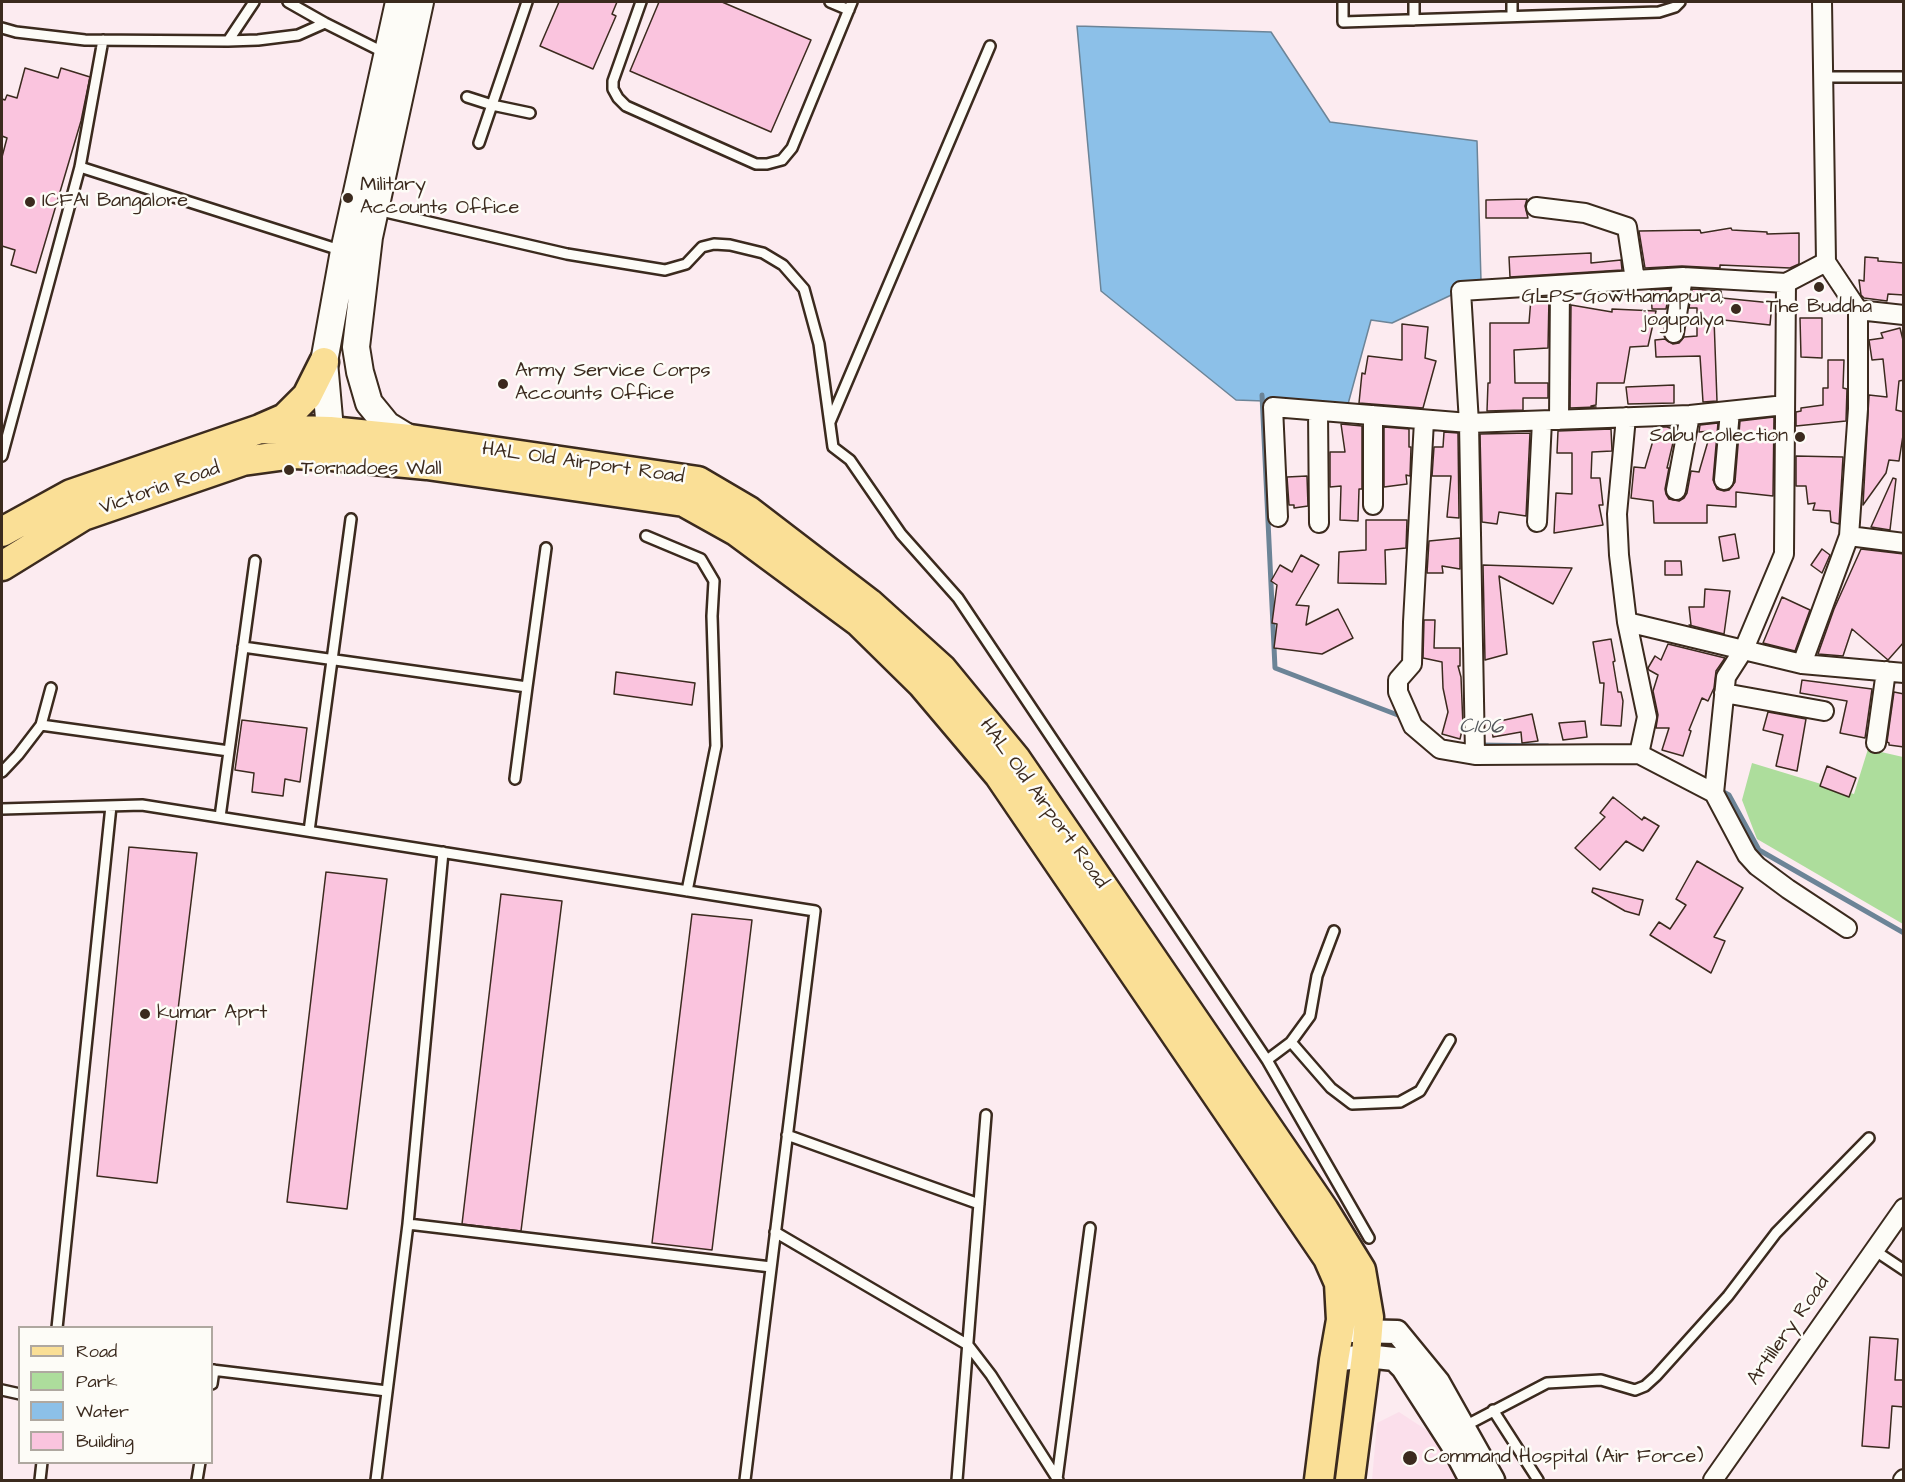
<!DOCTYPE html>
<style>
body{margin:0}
#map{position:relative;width:1905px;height:1482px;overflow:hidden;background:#fcebf0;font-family:"Architects Daughter",sans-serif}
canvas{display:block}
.frame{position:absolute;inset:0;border:3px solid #3b2a1e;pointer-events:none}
.legend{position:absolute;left:18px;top:1326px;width:195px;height:138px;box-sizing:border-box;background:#fdfcf7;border:2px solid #afa8a0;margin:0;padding:8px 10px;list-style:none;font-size:18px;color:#3b2a1e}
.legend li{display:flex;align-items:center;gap:12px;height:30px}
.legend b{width:30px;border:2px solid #afa8a0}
</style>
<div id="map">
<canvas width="1905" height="1482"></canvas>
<div class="frame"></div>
<ul class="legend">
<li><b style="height:8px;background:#fadf96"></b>Road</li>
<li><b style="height:16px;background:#addd9c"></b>Park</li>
<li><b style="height:16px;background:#8cc0e8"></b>Water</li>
<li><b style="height:16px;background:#fac4de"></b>Building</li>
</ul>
</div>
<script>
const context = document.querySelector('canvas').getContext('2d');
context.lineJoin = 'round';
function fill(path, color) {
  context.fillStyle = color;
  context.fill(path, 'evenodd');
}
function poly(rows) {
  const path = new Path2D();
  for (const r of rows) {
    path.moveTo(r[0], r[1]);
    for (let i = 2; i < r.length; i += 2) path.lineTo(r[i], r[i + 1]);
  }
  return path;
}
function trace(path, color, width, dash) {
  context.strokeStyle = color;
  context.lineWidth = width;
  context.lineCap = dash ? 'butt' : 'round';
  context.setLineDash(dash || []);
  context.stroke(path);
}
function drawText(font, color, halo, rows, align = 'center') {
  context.font = font + ' "Architects Daughter",sans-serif';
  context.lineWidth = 5;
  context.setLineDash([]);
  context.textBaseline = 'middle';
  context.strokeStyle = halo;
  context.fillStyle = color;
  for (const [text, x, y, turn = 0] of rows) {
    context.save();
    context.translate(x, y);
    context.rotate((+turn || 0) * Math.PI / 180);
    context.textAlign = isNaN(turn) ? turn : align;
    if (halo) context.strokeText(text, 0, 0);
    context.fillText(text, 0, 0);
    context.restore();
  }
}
fill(poly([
 [1399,1412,1434,1435,1458,1480,1372,1480,1377,1423]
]), '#fbdfeb');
fill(poly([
 [1868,749,1903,757,1903,924,1757,839,1742,800,1752,763,1854,794]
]), '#addd9c');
const water = poly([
 [1077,26,1271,32,1330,122,1477,141,1481,281,1392,323,1371,320,1348,404,1236,400,1101,291,1077,26]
]);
fill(water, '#8cc0e8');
trace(water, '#6c8497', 1.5);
trace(poly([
 [1262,395,1275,668,1403,717],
 [1479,745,1548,746],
 [1718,789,1729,795,1759,850,1904,933]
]), '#6c8497', 5);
const building = poly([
 [559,2,617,2,612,14,616,16,593,69,540,46,559,2],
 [659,2,722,2,811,40,771,132,630,71,659,2],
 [25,68,58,78,61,68,90,77,81,121,36,273,11,265,15,250,2,246,2,157,7,138,2,136,2,99,5,100,7,95,17,98,25,68],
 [1527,199,1525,206,1528,218,1486,218,1486,200,1527,199],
 [1731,228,1732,230,1767,232,1767,234,1799,233,1799,264,1790,268,1720,265,1720,268,1682,266,1645,268,1639,231,1700,230,1701,233,1731,228],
 [1591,253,1591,263,1621,260,1622,270,1510,277,1509,257,1591,253],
 [1865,257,1878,258,1878,261,1904,263,1904,295,1888,294,1887,301,1864,298,1861,295,1859,280,1864,281,1865,257],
 [1670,289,1666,309,1652,309,1651,290,1670,289],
 [1692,289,1721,291,1722,298,1772,303,1770,325,1714,319,1717,401,1703,402,1700,356,1656,357,1655,340,1665,339,1673,344,1679,343,1684,337,1697,336,1697,308,1689,308,1692,289],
 [1549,297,1548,348,1514,350,1515,383,1548,383,1548,398,1523,398,1523,410,1487,411,1488,383,1490,383,1490,323,1529,323,1531,298,1549,297],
 [1571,305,1612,312,1612,309,1656,311,1648,346,1630,347,1624,383,1597,383,1596,405,1591,406,1596,407,1570,408,1571,305],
 [1800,318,1822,318,1822,358,1801,357,1800,318],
 [1402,324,1428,327,1425,358,1436,361,1423,408,1359,403,1362,373,1365,374,1368,356,1402,360,1402,324],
 [1900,328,1904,344,1904,380,1899,381,1896,410,1904,412,1904,429,1899,461,1889,460,1886,473,1863,505,1869,395,1887,397,1883,359,1872,360,1869,340,1883,338,1881,333,1900,328],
 [1828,360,1844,360,1843,388,1847,389,1846,421,1796,426,1796,412,1801,411,1801,408,1823,405,1823,388,1828,388,1828,360],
 [1674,385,1674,403,1628,404,1626,387,1674,385],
 [1774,417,1773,496,1736,492,1736,507,1707,505,1707,523,1654,523,1653,501,1631,498,1634,467,1645,468,1657,427,1667,427,1676,430,1667,468,1669,468,1665,489,1666,494,1669,499,1679,501,1684,498,1687,493,1691,471,1699,472,1711,431,1699,432,1700,425,1718,423,1713,480,1717,489,1724,491,1729,490,1735,482,1740,421,1774,417],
 [1341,424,1362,426,1362,489,1359,489,1358,521,1340,520,1341,486,1330,487,1330,452,1345,452,1341,424],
 [1384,427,1409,429,1409,447,1411,447,1410,476,1406,475,1407,484,1384,487,1384,427],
 [1611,429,1612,451,1592,452,1591,478,1600,478,1603,505,1599,505,1603,525,1554,533,1556,493,1572,494,1572,453,1557,453,1558,431,1611,429],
 [1444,432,1458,433,1459,518,1447,517,1451,476,1432,476,1434,447,1443,447,1444,432],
 [1530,433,1526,516,1499,512,1497,524,1482,522,1480,434,1530,433],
 [1796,456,1843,457,1839,524,1831,522,1830,511,1813,510,1815,503,1808,504,1806,486,1796,486,1796,456],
 [1307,476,1308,506,1294,508,1294,505,1289,505,1287,477,1307,476],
 [1893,478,1896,479,1890,530,1871,527,1893,478],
 [1366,520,1407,520,1406,548,1385,550,1386,584,1338,583,1339,552,1366,550,1366,520],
 [1735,534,1739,558,1723,561,1719,537,1735,534],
 [1460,538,1460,569,1442,566,1443,573,1427,573,1429,541,1460,538],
 [1822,549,1830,555,1822,573,1811,565,1822,549],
 [1861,549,1904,554,1904,642,1888,660,1852,629,1843,656,1818,654,1834,609,1861,549],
 [1301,555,1319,565,1296,605,1309,606,1306,625,1338,609,1353,638,1322,654,1274,648,1277,624,1272,623,1277,585,1271,581,1280,565,1292,572,1301,555],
 [1665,561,1681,561,1682,575,1665,575,1665,561],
 [1483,565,1572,568,1553,604,1499,576,1507,654,1485,660,1483,565],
 [1705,589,1730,591,1724,634,1689,625,1691,625,1689,607,1704,607,1705,589],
 [1782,597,1810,610,1795,651,1763,643,1782,597],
 [1424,620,1435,620,1434,648,1460,648,1460,666,1458,666,1461,677,1463,726,1460,739,1442,734,1448,712,1443,688,1442,662,1423,658,1424,620],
 [1611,639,1615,661,1613,662,1618,692,1621,692,1623,701,1621,726,1601,725,1604,683,1600,683,1593,642,1611,639],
 [1668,644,1725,658,1716,671,1714,688,1708,701,1702,698,1689,730,1691,731,1683,756,1662,750,1669,728,1656,728,1658,715,1653,691,1658,675,1649,670,1648,668,1655,656,1661,660,1668,644],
 [616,672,695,683,692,705,614,694,616,672],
 [1802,680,1872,689,1865,738,1840,733,1847,701,1800,693,1802,680],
 [1894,692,1904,694,1904,747,1889,745,1889,743,1887,742,1894,692],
 [1768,712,1806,719,1797,771,1776,766,1783,735,1763,730,1768,712],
 [1532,714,1538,741,1522,743,1521,732,1493,737,1491,723,1532,714],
 [242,720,307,728,300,782,285,779,283,796,252,792,254,773,235,770,242,720],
 [1585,721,1587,737,1563,740,1559,723,1585,721],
 [1827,766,1856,778,1849,797,1820,786,1827,766],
 [1613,797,1642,820,1644,817,1659,826,1643,851,1626,841,1600,870,1575,848,1605,817,1600,813,1613,797],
 [129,847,197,853,157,1183,97,1176,129,847],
 [1697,861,1743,888,1714,937,1725,941,1711,973,1650,935,1659,922,1670,929,1686,905,1676,899,1697,861],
 [326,872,387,879,347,1209,287,1202,326,872],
 [1593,888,1643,900,1639,915,1625,911,1592,892,1593,888],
 [501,894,562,901,521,1231,462,1224,501,894],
 [692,914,752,920,712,1250,652,1243,692,914],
 [1870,1337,1898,1339,1895,1380,1904,1380,1904,1407,1892,1406,1889,1448,1862,1446,1870,1337]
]);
fill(building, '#fac4de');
trace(building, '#3b2a1e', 1.5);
const service = poly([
 [288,2,325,23,385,53],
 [641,2,613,81,613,89,618,98,626,106,756,164,767,164,782,160,792,148,852,2],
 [830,2,849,10],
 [1343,2,1343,22,1659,12,1675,7,1680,2],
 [1414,2,1414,20],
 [1512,16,1512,2],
 [2,28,16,32,85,40,228,41,258,40,298,35,325,23],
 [228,41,254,2],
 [1823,77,1904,77],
 [467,97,492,105,530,113],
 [479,143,527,2],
 [80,167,343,251],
 [377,210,567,254,665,270,686,264,702,247,714,244,730,245,763,253,783,265,804,289,819,344,833,447,850,460,901,534,958,598,1267,1060,1369,1238],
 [830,422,990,46],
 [2,456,80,167,103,40],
 [646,536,701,559,714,581,712,616,716,746,687,891],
 [243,647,527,687,515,779],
 [527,687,546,548],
 [41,725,229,751],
 [2,772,18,755,41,725,51,688],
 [2,809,142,805,815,911,745,1480],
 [220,817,255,561],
 [309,831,351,519],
 [1291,1042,1331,1088,1352,1104,1400,1102,1420,1091,1450,1040],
 [1267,1060,1291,1042,1310,1016,1317,976,1334,931],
 [787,1135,979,1204],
 [408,1224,443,852],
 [775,1232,968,1345,991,1375,1058,1480],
 [1874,1250,1904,1270],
 [57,1328,111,806],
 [212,1370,387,1391],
 [212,1384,214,1370],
 [2,1390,20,1394],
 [1493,1410,1538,1480],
 [1463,1427,1547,1383,1601,1380,1635,1390,1645,1386,1656,1376,1728,1296,1776,1233,1869,1138],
 [1057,1479,1090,1228],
 [40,1480,42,1462],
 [197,1480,200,1462],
 [376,1480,408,1224,771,1267],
 [957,1480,986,1115]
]);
const minor = poly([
 [1536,207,1585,213,1627,227,1635,280],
 [1826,262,1786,283,1784,554,1744,649,1726,677,1714,793,1747,855,1757,866,1788,889,1847,928],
 [1858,310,1904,315],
 [1674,333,1683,277],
 [1318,411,1319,523],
 [1373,415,1373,505],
 [1626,417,1617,514,1619,555,1627,622,1647,717,1639,754],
 [1559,420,1560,285],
 [1424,421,1413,622,1412,664,1398,680,1398,692,1413,726,1440,749,1475,755],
 [1724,480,1730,411],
 [1676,490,1690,415],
 [1278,517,1273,407,1469,423,1690,415,1785,405],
 [1537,522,1542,421],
 [1849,536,1904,543],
 [1627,622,1802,664,1904,673],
 [1802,664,1849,536,1858,409,1858,310,1826,262,1822,2],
 [1724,693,1824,711],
 [1876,743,1886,671],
 [1714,793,1639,754,1475,755,1469,423,1461,291,1683,277,1786,283],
 [1713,1480,1904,1208],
 [1903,1480,1904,1479]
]);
const tertiary = poly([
 [1353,1331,1397,1332,1438,1382,1493,1480],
 [1334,1360,1366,1356,1394,1359,1403,1368,1452,1444,1471,1480]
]);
const secondary = poly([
 [410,439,387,425,369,403,360,372,356,347,369,237,420,2],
 [332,452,324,362,344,251,399,2]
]);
const primary = poly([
 [262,428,285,418,307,396,324,362],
 [2,532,71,494,260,429,330,431,410,439,698,481,749,511,869,603,942,669,1016,759,1324,1210,1361,1270,1369,1317,1366,1356,1350,1480],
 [2,566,83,516,243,461,294,454,332,456,427,465,684,502,736,531,859,622,922,684,999,775,1328,1258,1339,1283,1341,1320,1334,1360,1319,1480]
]);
trace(service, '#3b2a1e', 14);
trace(minor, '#3b2a1e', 22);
trace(tertiary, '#3b2a1e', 27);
trace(secondary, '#3b2a1e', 30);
trace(primary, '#3b2a1e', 33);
trace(service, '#fdfcf7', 9);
trace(minor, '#fdfcf7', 18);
trace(tertiary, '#fdfcf7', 22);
trace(secondary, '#fdfcf7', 26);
trace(primary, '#fadf96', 28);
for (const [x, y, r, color] of [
 [348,198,6,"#3b2a1e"],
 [30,202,6,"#3b2a1e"],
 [1819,287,6,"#3b2a1e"],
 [1736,309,6,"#3b2a1e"],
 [503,384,6,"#3b2a1e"],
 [1800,437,6,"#3b2a1e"],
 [289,470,6,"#3b2a1e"],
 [145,1014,6,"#3b2a1e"],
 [1410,1458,8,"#3b2a1e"]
]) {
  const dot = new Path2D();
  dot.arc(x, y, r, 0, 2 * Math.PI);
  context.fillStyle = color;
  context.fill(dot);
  trace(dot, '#fdfcf7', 2);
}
drawText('20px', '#3b2a1e', '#fdfcf7', [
 ["Military",360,186],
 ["Accounts Office",360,209],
 ["ICFAI Bangalore",42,202],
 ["GLPS Gowthamapura,",1724,298,"right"],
 ["jogupalya",1724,321,"right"],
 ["The Buddha",1819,308,"center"],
 ["Army Service Corps",515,372],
 ["Accounts Office",515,395],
 ["Sabu collection",1788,437,"right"],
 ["Tornadoes Wall",301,470],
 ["kumar Aprt",157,1014],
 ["Command Hospital (Air Force)",1424,1458]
], 'left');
drawText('20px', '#3b2a1e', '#fdfcf7', [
 ["HAL Old Airport Road",583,464,8],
 ["Victoria Road",160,489,-19],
 ["HAL Old Airport Road",1043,804,54],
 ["Artillery Road",1789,1331,-55]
]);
drawText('italic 21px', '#53575b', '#fdfcf7', [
 ["C106",1481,728,1]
]);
</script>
